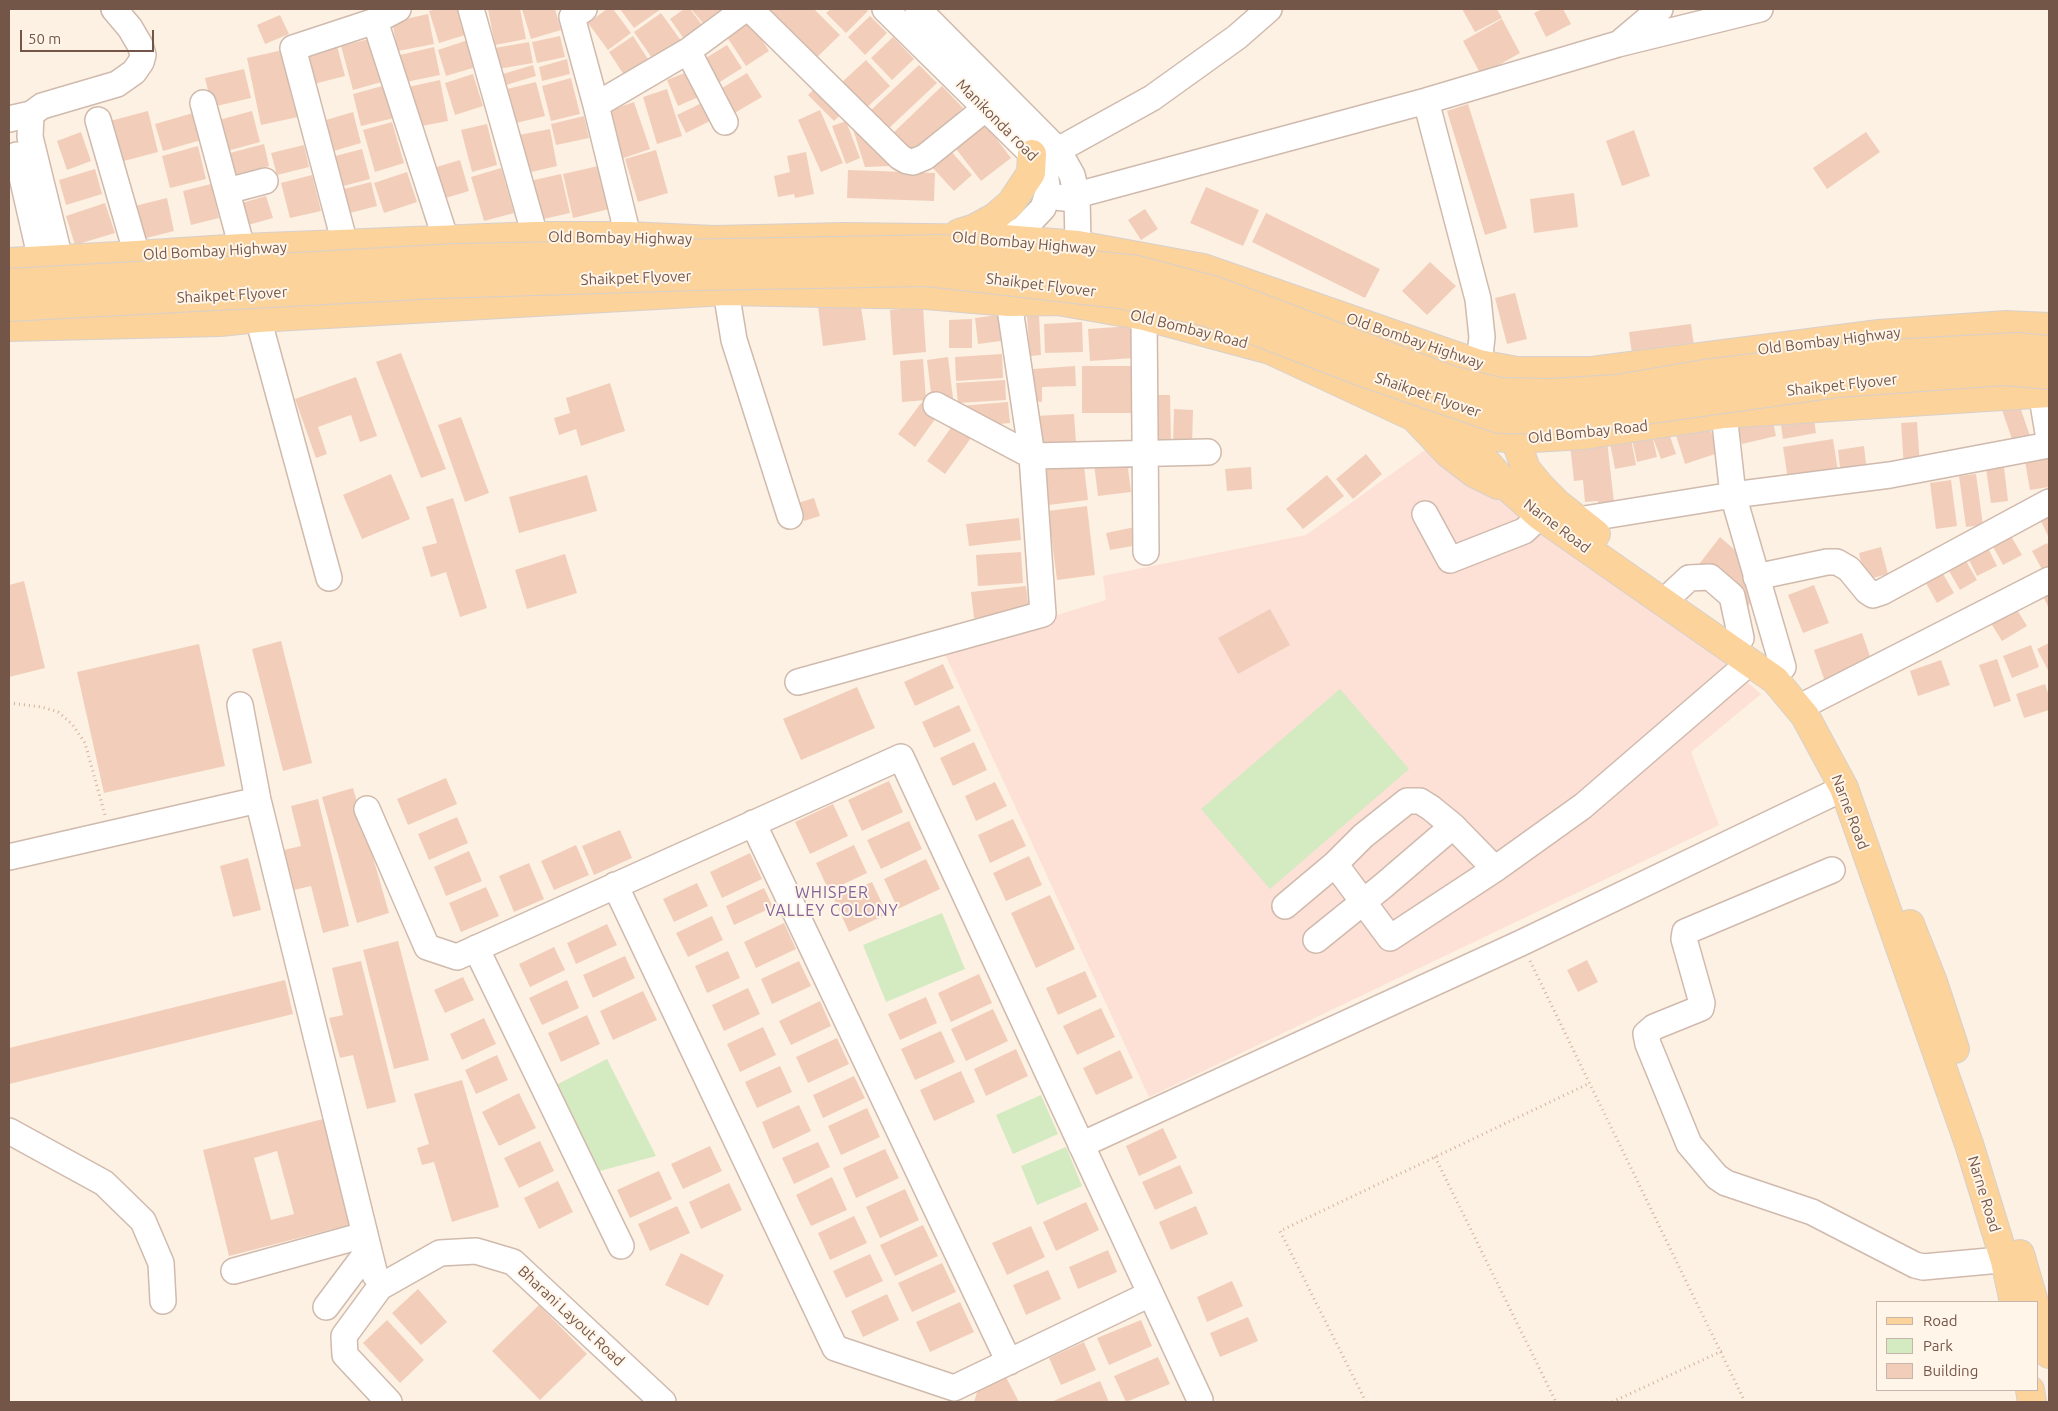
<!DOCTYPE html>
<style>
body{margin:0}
#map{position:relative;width:2058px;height:1411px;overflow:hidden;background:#fcf1e3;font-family:Ubuntu,sans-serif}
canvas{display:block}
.frame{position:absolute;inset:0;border:10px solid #745649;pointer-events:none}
.legend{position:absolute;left:1876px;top:1301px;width:162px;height:90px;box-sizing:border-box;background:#fff5e9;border:1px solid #c7b5a9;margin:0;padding:6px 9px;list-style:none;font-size:15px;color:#745649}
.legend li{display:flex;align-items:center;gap:10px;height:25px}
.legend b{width:25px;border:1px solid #c7b5a9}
.scale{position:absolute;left:20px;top:30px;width:134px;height:22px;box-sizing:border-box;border:2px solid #745649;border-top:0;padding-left:6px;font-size:15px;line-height:18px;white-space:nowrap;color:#745649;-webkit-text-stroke:4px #fff5e9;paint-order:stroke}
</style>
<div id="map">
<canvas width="2058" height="1411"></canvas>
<div class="frame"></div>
<ul class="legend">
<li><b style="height:6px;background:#fbd39b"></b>Road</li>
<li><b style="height:14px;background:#d4eac1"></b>Park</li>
<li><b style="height:14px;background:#f2ceba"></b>Building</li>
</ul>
<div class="scale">50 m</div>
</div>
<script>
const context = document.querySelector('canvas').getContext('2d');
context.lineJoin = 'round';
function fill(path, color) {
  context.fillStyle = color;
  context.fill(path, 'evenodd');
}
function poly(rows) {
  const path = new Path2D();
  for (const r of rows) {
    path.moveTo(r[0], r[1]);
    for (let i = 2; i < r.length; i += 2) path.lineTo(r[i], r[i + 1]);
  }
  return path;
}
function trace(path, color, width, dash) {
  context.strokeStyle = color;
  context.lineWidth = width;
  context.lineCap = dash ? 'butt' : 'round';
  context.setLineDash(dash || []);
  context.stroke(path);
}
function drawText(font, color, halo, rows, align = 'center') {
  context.font = font + ' Ubuntu,sans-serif';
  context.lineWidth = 4;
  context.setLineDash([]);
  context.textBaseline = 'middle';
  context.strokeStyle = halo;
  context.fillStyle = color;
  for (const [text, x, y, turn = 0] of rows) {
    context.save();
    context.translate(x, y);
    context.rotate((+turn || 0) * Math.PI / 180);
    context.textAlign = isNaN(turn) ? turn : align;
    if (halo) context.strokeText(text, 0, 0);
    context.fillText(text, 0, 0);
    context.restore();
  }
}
fill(poly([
 [1425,450,1649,595,1761,694,1691,752,1719,825,1149,1097,943,650,1106,600,1103,576,1306,535]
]), '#fde0d6');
fill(poly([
 [1340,689,1409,769,1270,889,1201,809],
 [942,913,965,969,886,1002,863,945],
 [607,1059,656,1156,596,1172,554,1086],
 [1041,1095,1058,1134,1013,1154,996,1115],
 [1066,1147,1082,1186,1037,1205,1021,1166]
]), '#d4eac1');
fill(poly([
 [437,9,457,9,465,35,439,43,429,11],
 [488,9,520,9,526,39,495,45],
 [522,9,555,9,561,30,531,39],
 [607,9,613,9,631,33,608,50,588,23],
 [620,9,661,9,634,28],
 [684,9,690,9,703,26,684,39,670,19],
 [691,9,722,9,726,13,707,28],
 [772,9,814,9,840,35,813,61,766,14],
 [831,9,866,9,868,11,846,33,826,13],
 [1462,9,1497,9,1502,18,1475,32],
 [1543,9,1563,9,1571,24,1546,37,1534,13],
 [661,13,682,42,654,61,634,32],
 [428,14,434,44,398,51,392,22],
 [280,15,289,34,265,44,257,25],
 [870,16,887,33,865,55,848,37],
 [1502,19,1520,53,1481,75,1463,41],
 [750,21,769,51,746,66,727,37],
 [560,36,565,57,537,63,532,42],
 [633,36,650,62,626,78,609,52],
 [893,37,914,59,892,80,871,58],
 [373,38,385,81,353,90,341,46],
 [468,40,476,67,446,76,438,50],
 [529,42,533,63,498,69,495,48],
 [727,45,742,68,715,85,701,61],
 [337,46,345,76,310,85,303,54],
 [434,47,440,75,406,82,400,55],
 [283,50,298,117,261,125,247,58],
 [567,59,570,74,542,81,539,67],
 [866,60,890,86,864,110,840,84],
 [533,65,536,76,506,85,503,74],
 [919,65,937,83,886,131,869,112],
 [244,69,251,98,212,107,205,78],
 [692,70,703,95,678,106,667,80],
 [747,73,762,97,731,115,717,91],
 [473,74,483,106,455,115,445,83],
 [571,78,580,114,551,121,542,86],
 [440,80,448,121,416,127,408,87],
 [536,82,545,116,516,123,507,89],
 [386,85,394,118,361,126,353,94],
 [817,86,843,112,834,121,808,95],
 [942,86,963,108,912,158,891,135],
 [667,89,682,136,657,144,643,97],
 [708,100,716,118,686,133,677,115],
 [634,102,650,149,621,159,605,112],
 [1468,104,1507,228,1485,235,1447,111],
 [820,110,843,163,821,172,798,120],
 [148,111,158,152,116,163,106,122],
 [252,111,260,142,227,151,219,120],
 [353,112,361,143,327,153,319,122],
 [193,113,201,140,163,151,155,124],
 [584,116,589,138,556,145,551,124],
 [846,121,860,158,846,164,832,126],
 [983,121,1011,158,981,181,953,145],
 [392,122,404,163,375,172,363,130],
 [851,123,891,166,865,167],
 [487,124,497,165,472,172,461,130],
 [550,129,557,166,527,173,519,135],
 [1634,130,1650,176,1622,186,1606,141],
 [81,132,91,161,67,170,57,141],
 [1866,132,1880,152,1827,189,1813,168],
 [264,144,269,166,231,176,226,154],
 [304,145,309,167,277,175,271,153],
 [198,146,206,179,170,188,162,156],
 [362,149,370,179,336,188,328,158],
 [656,150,668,193,638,202,625,159],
 [950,150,972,175,954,191,931,166],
 [806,152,814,194,795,198,794,194,778,197,774,176,790,172,787,156],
 [460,160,469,191,439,200,430,169],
 [603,165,613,208,573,218,563,174],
 [501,168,514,213,484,221,471,177],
 [95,169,102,194,66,205,59,180],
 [848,170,935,173,934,201,847,198],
 [407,172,417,202,384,213,374,183],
 [561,174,570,213,539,220,530,181],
 [312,175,321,211,290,218,281,183],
 [371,182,377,206,342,215,336,191],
 [211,184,219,218,191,225,183,191],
 [1206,187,1259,210,1243,246,1190,223],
 [1574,193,1578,227,1534,233,1530,199],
 [266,196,273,218,248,225,242,203],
 [167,198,174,231,135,241,127,208],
 [105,203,115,233,75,245,66,216],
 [1145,209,1158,229,1141,240,1128,220],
 [1266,213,1380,269,1365,298,1252,242],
 [1430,262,1456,286,1427,315,1402,291],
 [1515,293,1527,339,1507,344,1495,298],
 [860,300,866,340,823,346,818,306],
 [923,307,926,352,893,355,890,310],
 [998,315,1001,341,978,344,975,318],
 [1039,315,1041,355,1030,356,1027,316],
 [972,319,972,348,949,348,949,320],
 [1082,322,1083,352,1045,353,1044,324],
 [1691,324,1694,346,1632,354,1629,332],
 [1132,326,1134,358,1090,361,1088,329],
 [401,353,446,469,421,478,376,362],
 [1002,354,1003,378,956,381,955,357],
 [948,357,953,398,932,401,927,360],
 [923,359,926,400,902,402,900,361],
 [1075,366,1076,386,1042,387,1042,402,1033,401,1033,369],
 [1082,366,1140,366,1140,413,1082,413],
 [356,377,377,436,360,442,351,415,318,427,327,454,316,458,295,399],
 [1005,380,1006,400,958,403,956,383],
 [610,383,625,431,581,446,576,429,559,435,554,418,570,413,566,398],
 [1152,395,1170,395,1171,442,1153,442],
 [2018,401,2030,436,2013,442,2001,407],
 [1008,402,1010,423,978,426,960,406],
 [921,403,938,415,915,447,898,434],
 [1174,409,1193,410,1192,447,1173,446],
 [1813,413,1816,433,1783,439,1780,419],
 [1074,414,1076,443,1037,446,1035,416],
 [461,417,489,493,465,502,438,425],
 [1772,417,1776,436,1742,444,1737,425],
 [1707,418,1718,453,1685,464,1674,429],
 [1917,422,1920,466,1904,468,1901,423],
 [953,425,971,438,945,474,927,461],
 [1669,433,1676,454,1661,459,1653,438],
 [1652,435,1657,457,1637,462,1632,439],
 [1631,439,1636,465,1615,469,1610,443],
 [1833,439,1839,478,1789,486,1783,447],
 [1607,441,1615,511,1599,513,1598,501,1585,502,1583,480,1574,481,1570,445],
 [1864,446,1867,472,1841,476,1838,450],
 [1366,454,1382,474,1353,499,1336,479],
 [2049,457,2049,487,2030,490,2025,461],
 [1083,458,1088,500,1041,506,1040,462],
 [1127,460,1131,492,1098,496,1094,464],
 [1251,467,1252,489,1227,491,1225,469],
 [2004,467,2008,501,1991,503,1986,469],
 [391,474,410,519,362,539,343,495],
 [1976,474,1983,525,1966,527,1959,476],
 [587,475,597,511,519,533,509,497],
 [1327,475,1344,496,1303,529,1286,509],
 [1951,480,1957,526,1936,529,1930,483],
 [453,498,487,608,460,617,446,572,431,577,422,547,437,543,426,507],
 [814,498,820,516,804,521,798,503],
 [1087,506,1095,575,1057,580,1048,511],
 [2049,511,2049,538,2039,517],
 [1019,518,1021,540,969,546,966,524],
 [1135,527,1138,545,1110,550,1106,533],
 [2008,531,2022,555,2003,565,1990,541],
 [1720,537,1753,566,1759,590,1744,612,1693,572],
 [2047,543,2049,547,2049,573,2045,575,2032,551],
 [1986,544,1997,566,1977,576,1966,554],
 [1881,547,1888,574,1865,580,1859,553],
 [1021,552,1023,583,978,586,976,555],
 [565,554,577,593,527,609,515,570],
 [1962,554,1977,580,1960,590,1945,564],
 [1938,565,1954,593,1937,603,1921,574],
 [24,581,45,668,9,677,9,585],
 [1814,585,1829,623,1803,633,1788,595],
 [1026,586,1029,612,974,618,971,592],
 [2049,587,2049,609,2041,591],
 [2014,605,2027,626,2002,641,1989,620],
 [1270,609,1290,645,1238,674,1218,638],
 [1862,633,1873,665,1825,682,1814,650],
 [281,641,312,763,283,771,252,649],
 [2049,643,2049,672,2037,649],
 [199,644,225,766,104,793,77,672],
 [2031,645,2039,667,2012,678,2003,656],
 [1997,659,2011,701,1994,707,1979,665],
 [1941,660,1950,685,1918,696,1910,671],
 [943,664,954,688,915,706,904,682],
 [2045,684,2049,696,2049,710,2024,718,2016,694],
 [857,687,875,728,801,760,783,719],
 [959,705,971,731,934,748,922,722],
 [974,742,987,770,953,786,940,758],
 [446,778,457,804,408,825,397,799],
 [889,781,903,812,862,831,848,800],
 [995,782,1007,806,976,821,965,796],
 [353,788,389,913,357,923,322,797],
 [318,799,349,926,323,933,311,886,294,890,284,850,301,846,291,806],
 [833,804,848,836,810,854,795,822],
 [457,817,468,843,429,860,418,834],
 [1013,819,1026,846,990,863,978,835],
 [909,821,922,849,881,869,867,840],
 [620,830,632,858,594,875,582,846],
 [576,845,589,875,554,890,541,861],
 [854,845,867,873,829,891,816,863],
 [469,851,482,881,446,896,434,867],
 [750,853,762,879,722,898,710,872],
 [1029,856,1042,885,1006,901,993,873],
 [248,858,261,910,233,917,220,866],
 [926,859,940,889,898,909,884,879],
 [529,863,544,899,514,912,499,876],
 [872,882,887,914,849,932,834,899],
 [697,883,708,906,674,922,663,899],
 [486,887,499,916,461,932,449,903],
 [764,888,773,907,734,925,726,906],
 [1050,895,1075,949,1036,968,1011,913],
 [712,916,723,940,688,957,676,933],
 [784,923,796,949,756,968,744,942],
 [607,924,617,945,576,964,567,943],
 [398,941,429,1060,394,1069,363,950],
 [554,947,565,970,530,987,519,964],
 [728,951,740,978,707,993,695,966],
 [625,956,635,978,593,998,583,975],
 [1587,960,1598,982,1578,992,1567,970],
 [361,961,396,1102,367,1109,353,1055,340,1058,329,1018,343,1015,332,968],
 [799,961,811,986,772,1004,761,979],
 [1085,971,1097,997,1058,1015,1046,988],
 [979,974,992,1003,951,1022,938,993],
 [463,977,474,1000,445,1013,434,990],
 [285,980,293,1014,9,1084,9,1048],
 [567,980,579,1008,542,1025,529,998],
 [748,988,760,1014,724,1031,712,1005],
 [643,991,657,1020,613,1040,600,1011],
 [926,997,937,1023,900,1040,888,1014],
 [820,1001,831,1026,791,1045,779,1021],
 [1101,1008,1115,1037,1077,1055,1063,1026],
 [993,1009,1008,1041,966,1061,951,1029],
 [587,1015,600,1044,561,1062,548,1033],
 [484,1018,496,1044,462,1060,450,1034],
 [763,1027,776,1055,740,1072,727,1044],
 [941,1031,955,1062,915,1080,901,1049],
 [837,1038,849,1064,808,1083,796,1057],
 [1016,1049,1028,1076,986,1096,974,1069],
 [1120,1050,1133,1078,1096,1095,1083,1068],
 [497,1055,508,1080,476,1094,465,1070],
 [780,1066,792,1092,757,1108,745,1082],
 [961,1071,975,1102,934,1121,920,1090],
 [854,1076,865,1098,823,1118,813,1095],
 [462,1080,499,1207,452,1222,434,1162,422,1165,417,1148,429,1144,414,1094],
 [519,1093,536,1128,499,1146,482,1112],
 [799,1105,811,1131,773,1149,762,1122],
 [867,1108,880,1137,841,1155,828,1126],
 [323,1119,349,1225,229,1256,203,1150],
 [277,1151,294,1214,271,1220,254,1158],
 [1163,1128,1177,1158,1139,1176,1126,1146],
 [540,1141,554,1171,519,1188,504,1158],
 [818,1142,830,1167,794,1184,782,1158],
 [710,1146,722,1171,683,1189,671,1164],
 [885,1149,899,1178,856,1198,843,1168],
 [1180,1165,1193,1193,1155,1210,1142,1182],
 [659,1171,672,1199,630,1218,617,1190],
 [832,1177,847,1210,811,1226,796,1195],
 [558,1181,573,1212,539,1229,524,1198],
 [729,1183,742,1210,701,1229,689,1202],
 [905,1189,919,1220,880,1238,866,1207],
 [1086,1202,1099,1230,1056,1251,1043,1222],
 [677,1206,690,1233,650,1251,638,1224],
 [1196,1206,1208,1234,1171,1250,1159,1222],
 [854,1216,867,1243,830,1260,818,1233],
 [923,1225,938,1256,895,1276,880,1245],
 [1031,1226,1045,1257,1007,1275,992,1243],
 [1108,1250,1117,1272,1078,1289,1069,1267],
 [681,1253,724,1275,708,1306,665,1285],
 [870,1254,883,1281,846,1298,833,1271],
 [942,1263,956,1292,912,1312,898,1283],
 [1048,1270,1061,1299,1026,1315,1013,1285],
 [1232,1281,1243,1306,1207,1322,1197,1297],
 [418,1289,447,1322,421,1345,392,1313],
 [887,1294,899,1320,863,1337,851,1311],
 [960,1302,974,1332,930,1352,916,1322],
 [539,1305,587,1354,540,1400,492,1351],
 [1248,1317,1258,1341,1220,1357,1210,1333],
 [387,1320,424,1360,400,1383,363,1343],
 [1141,1320,1152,1346,1109,1365,1097,1338],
 [1084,1342,1096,1370,1061,1385,1049,1358],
 [1158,1357,1170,1384,1126,1402,1114,1376],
 [1006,1377,1019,1402,974,1402,979,1386],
 [1100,1381,1109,1402,1051,1402]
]), '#f2ceba');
const minor = poly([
 [471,9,535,236],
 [584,9,572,17,596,105,628,236],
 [750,9,900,157,907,161,913,162,925,157,986,108],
 [885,9,1032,154,1041,166,1046,179,1048,193,1043,208,1023,229,1004,239],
 [918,9,1058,150,1072,175,1077,195,1078,245],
 [375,21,446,240],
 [1622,41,1660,9],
 [688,51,725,122],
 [1426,101,1478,299,1482,337,1479,364],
 [203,103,242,248],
 [596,105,688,51,745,9],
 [31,114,30,137,60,259],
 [9,119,31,114,42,106,117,84,134,72,141,62,143,55,140,45,130,28,114,9],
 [98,120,137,255],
 [1058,150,1152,98,1237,37,1269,9],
 [17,155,41,260],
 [227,191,265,181],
 [1048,193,1056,197,1064,198,1077,195,1426,101,1618,44,1760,9],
 [345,244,293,48,375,21,398,9],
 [726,291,734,340,790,516],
 [1144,316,1146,552],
 [258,318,329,578],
 [2041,392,2049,439],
 [936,405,1032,456,1208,452],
 [1724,414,1733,495,1783,667],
 [1425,514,1450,560,1524,531,1540,516],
 [1578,520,1733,495,1890,475,2049,445],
 [1756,577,1827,562,1837,562,1849,569,1867,591,1873,595,1882,592,2049,502],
 [1674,592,1689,578,1710,577,1732,596,1741,638],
 [798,682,1043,614,1032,456,1009,302],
 [1808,703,2049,580],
 [240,705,258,800,375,1275],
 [367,809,427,947,457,957,901,757,1200,1400],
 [753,823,1009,1362],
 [9,857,258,800],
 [1335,864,1390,938,1495,869,1583,806,1750,662],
 [1832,870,1685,932,1684,939,1702,1003,1701,1008,1654,1027,1646,1034,1648,1044,1689,1144,1717,1177,1726,1183,1812,1212,1915,1265,1923,1267,2022,1258],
 [615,885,835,1348,954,1388,1150,1294],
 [1285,906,1335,864,1363,836,1407,801,1420,801,1431,808,1453,826,1495,869],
 [1316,940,1383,886,1453,826],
 [476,948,621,1246],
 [9,1131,104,1183,143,1221,161,1263,163,1301],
 [1081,1145,1521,943,1844,788],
 [234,1271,364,1235],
 [326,1307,368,1251],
 [389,1402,345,1355,344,1336,380,1287,440,1253,476,1251,513,1262,663,1402]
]);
const major = poly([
 [959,233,975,228,995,217,1011,203,1031,173,1032,154],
 [9,262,137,255,242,248,535,236,628,236,714,240,845,237,1004,239,1078,245,1203,268,1479,364,1517,371,1592,371,1879,334,2006,325,2049,327],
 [9,327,220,322,258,318,726,291,926,295,1009,302,1058,301,1144,316,1270,350,1414,417,1472,434,1515,439,1585,435,1724,414,2049,393],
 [1414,417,1448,453,1474,473,1498,485],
 [1474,417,1472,434,1481,456,1511,490,1540,516,1775,680,1805,716,1844,788,1969,1144,2005,1261,2014,1302],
 [1515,439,1526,469,1541,487,1558,504,1596,534],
 [1910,924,1933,982,1955,1049],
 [2020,1254,2034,1302],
 [2037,1310,2049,1354],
 [2030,1390,2032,1402]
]);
trace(minor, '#d0baad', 28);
trace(major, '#d8d0cc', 30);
trace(poly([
 [9,703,42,707,58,712,72,724,85,743,105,815],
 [1530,961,1745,1402],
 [1435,1157,1556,1402],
 [1366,1402,1280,1231,1590,1083],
 [1612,1402,1722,1351]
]), '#d6b19e', 3, [1, 4]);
trace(minor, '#fff', 25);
trace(major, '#fbd39b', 28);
const majorBridge = poly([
 [9,283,457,258,943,249,1137,270,1216,291,1451,380,1500,392,1550,393,1617,389,1704,374,1854,356,2017,347,2049,350],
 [9,307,439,284,698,276,927,272,1119,294,1207,312,1362,372,1499,419,1554,420,1625,413,1838,383,2004,371,2049,375]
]);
trace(majorBridge, '#d8d0cc', 30, []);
trace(majorBridge, '#fbd39b', 28);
drawText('15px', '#745649', '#fff5e9', [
 ["Manikonda road",997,120,45],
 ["Old Bombay Highway",620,238,1],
 ["Old Bombay Highway",1024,243,5],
 ["Old Bombay Highway",215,251,-3],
 ["Shaikpet Flyover",636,278,-2],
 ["Shaikpet Flyover",1041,285,7],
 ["Shaikpet Flyover",232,295,-3],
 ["Old Bombay Road",1189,329,14],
 ["Old Bombay Highway",1415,341,19],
 ["Old Bombay Highway",1829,341,-7],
 ["Shaikpet Flyover",1842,385,-6],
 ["Shaikpet Flyover",1428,395,19],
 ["Old Bombay Road",1588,432,-6],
 ["Narne Road",1557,526,37],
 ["Narne Road",1850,812,69],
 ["Narne Road",1984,1194,73],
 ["Bharani Layout Road",571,1316,43]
]);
context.letterSpacing = '1px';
drawText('16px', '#846498', '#fff5e9', [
 ["WHISPER",832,893],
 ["VALLEY COLONY",832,911]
]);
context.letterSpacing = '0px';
</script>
